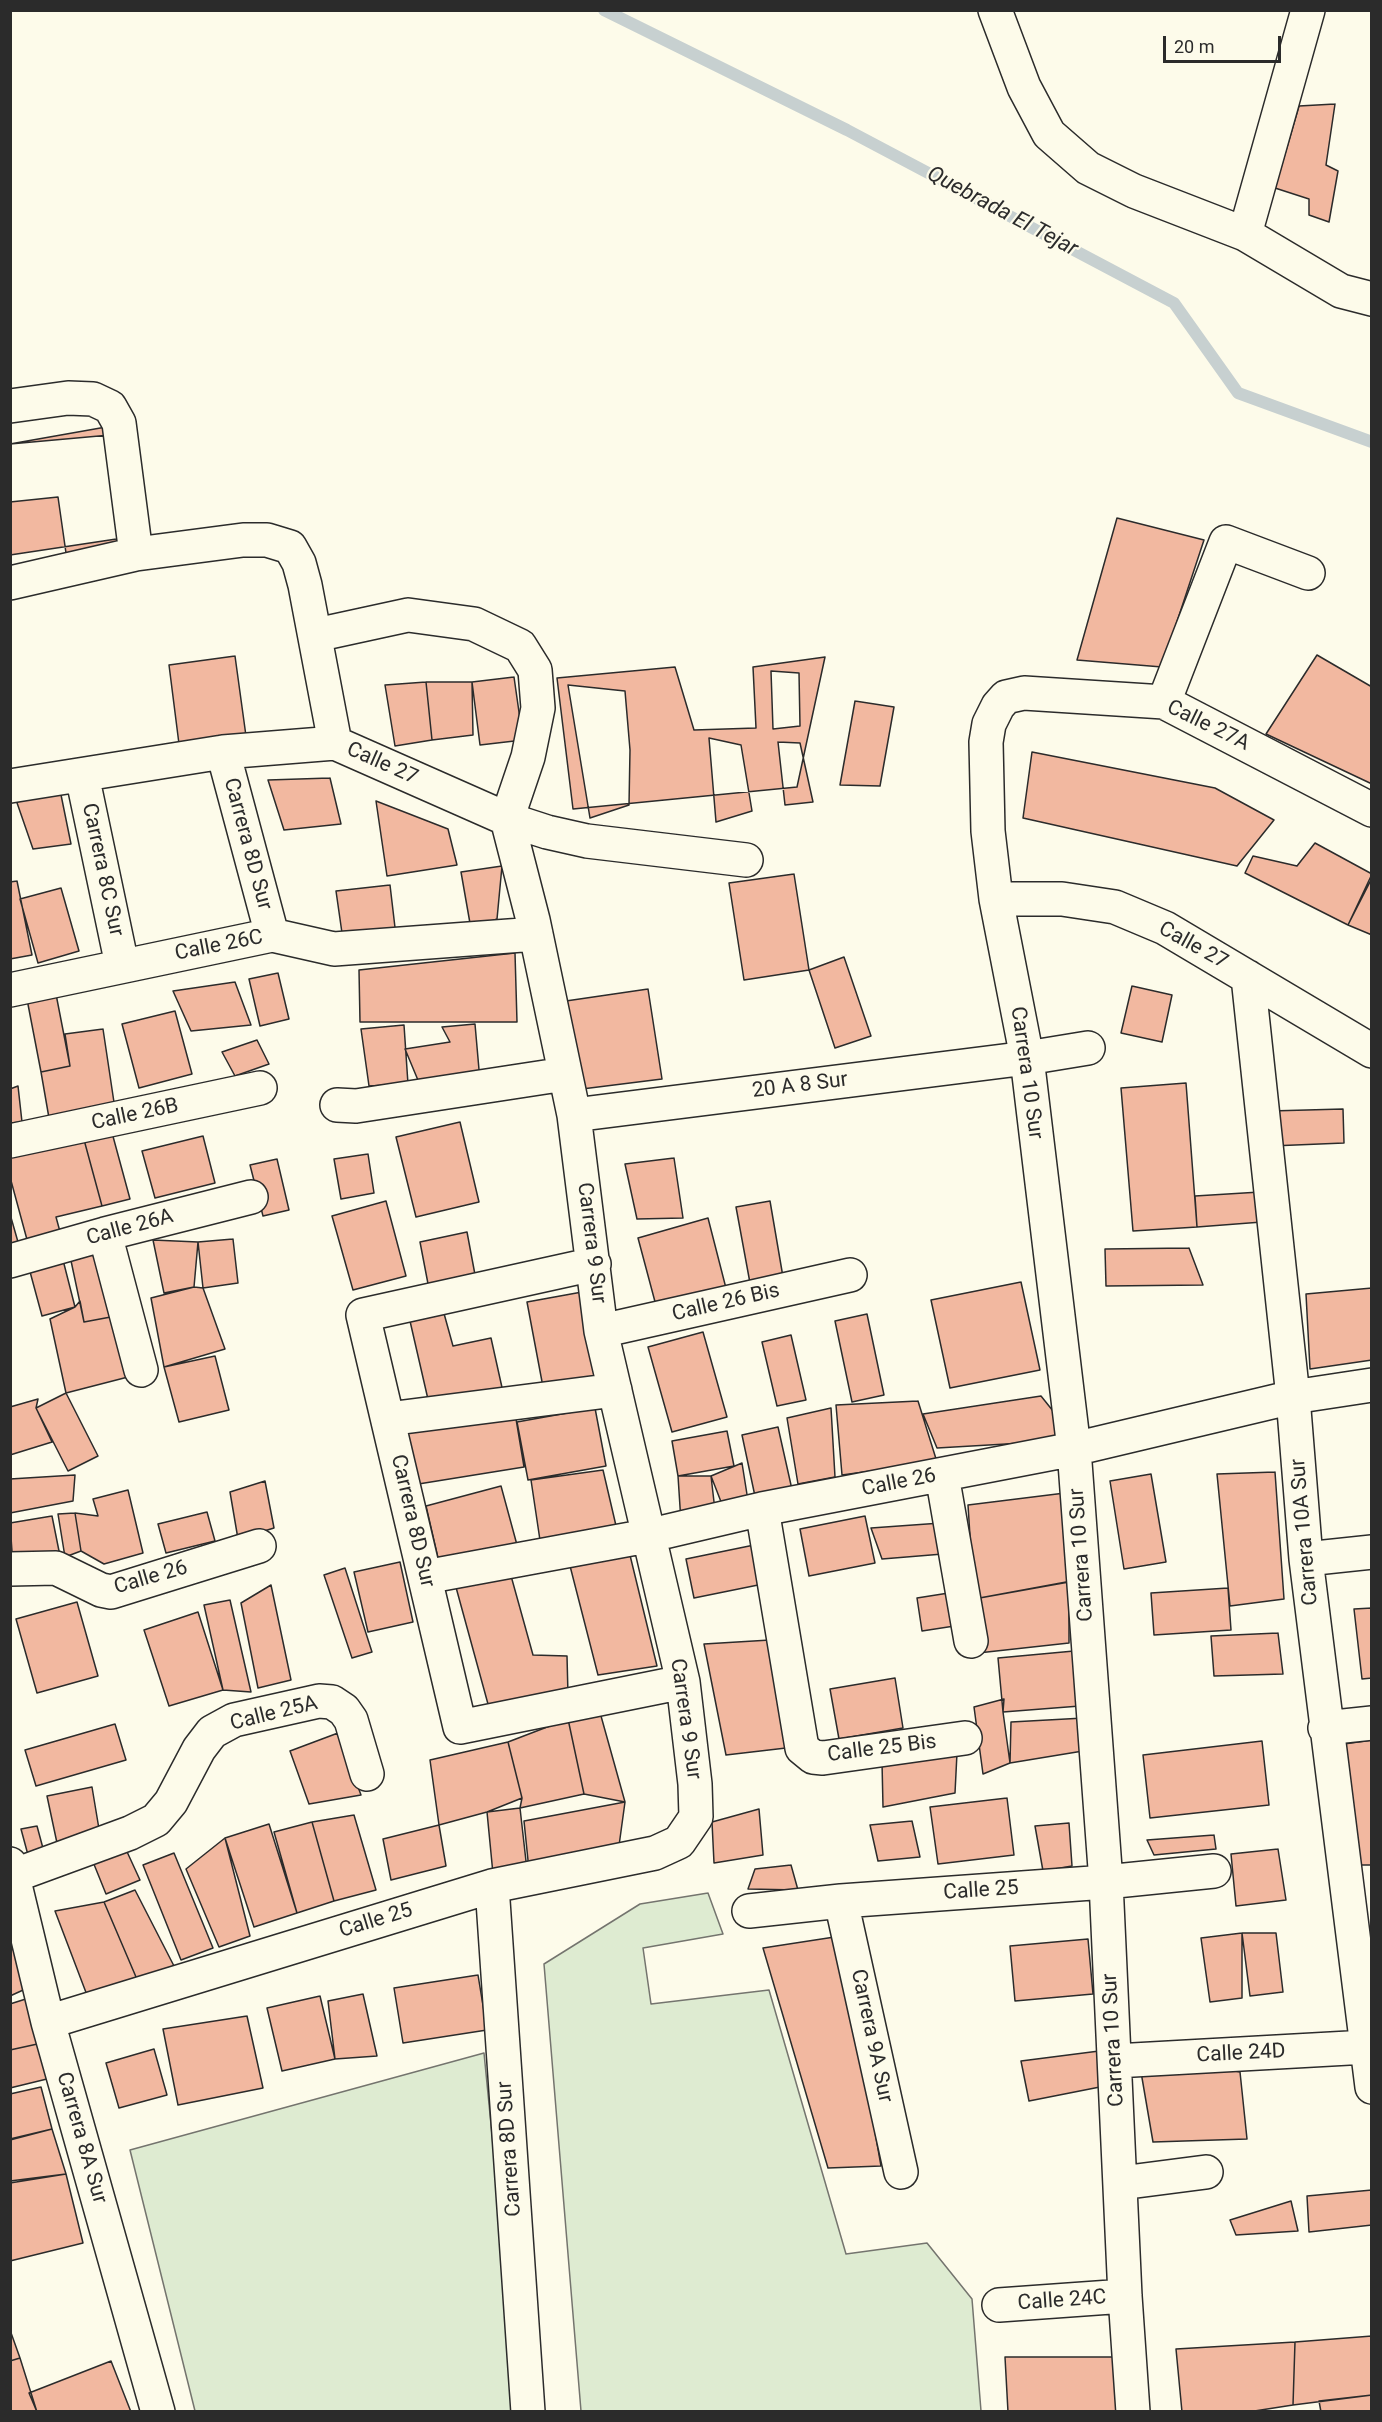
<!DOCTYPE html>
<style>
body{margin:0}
#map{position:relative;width:1382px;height:2422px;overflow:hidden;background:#fdfbea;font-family:Roboto,sans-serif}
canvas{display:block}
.frame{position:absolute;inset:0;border:12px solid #2b2b2b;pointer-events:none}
.scale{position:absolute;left:1163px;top:36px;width:118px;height:27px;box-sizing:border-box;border:3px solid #2b2b2b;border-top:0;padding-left:8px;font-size:18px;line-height:21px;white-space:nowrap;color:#2b2b2b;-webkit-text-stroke:4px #fdfbea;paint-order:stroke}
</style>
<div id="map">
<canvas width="1382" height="2422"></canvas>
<div class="frame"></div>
<div class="scale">20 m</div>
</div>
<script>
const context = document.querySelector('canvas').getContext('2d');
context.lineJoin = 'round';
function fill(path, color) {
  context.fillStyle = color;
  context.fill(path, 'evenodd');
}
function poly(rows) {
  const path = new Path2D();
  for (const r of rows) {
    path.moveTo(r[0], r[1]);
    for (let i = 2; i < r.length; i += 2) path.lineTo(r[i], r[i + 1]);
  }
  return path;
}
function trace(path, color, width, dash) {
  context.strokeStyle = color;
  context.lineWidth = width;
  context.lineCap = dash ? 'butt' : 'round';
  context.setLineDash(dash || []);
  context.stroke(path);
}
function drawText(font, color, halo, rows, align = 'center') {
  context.font = font + ' Roboto,sans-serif';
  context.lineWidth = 4.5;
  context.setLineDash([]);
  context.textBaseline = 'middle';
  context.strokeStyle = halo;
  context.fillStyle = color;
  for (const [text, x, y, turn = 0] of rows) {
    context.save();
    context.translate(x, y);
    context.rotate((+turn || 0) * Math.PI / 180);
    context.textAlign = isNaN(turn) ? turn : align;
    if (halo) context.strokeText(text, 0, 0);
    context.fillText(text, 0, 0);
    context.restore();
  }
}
const green = poly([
 [708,1893,723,1934,643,1948,651,2004,769,1990,846,2254,927,2243,972,2299,981,2411,581,2411,544,1964,640,1904,708,1893],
 [484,2053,519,2411,195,2411,130,2150,484,2053]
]);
fill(green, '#deebd1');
trace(green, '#74746e', 1.5);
trace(poly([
 [604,10,847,130,1174,303,1238,393,1372,442]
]), '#c7d0d0', 12);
const building = poly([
 [1335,104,1326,165,1338,171,1329,222,1309,215,1309,199,1275,188,1299,106,1335,104],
 [106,427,119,546,66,553,58,497,10,502,10,444,106,427],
 [110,435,123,538,10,555,10,444,110,435],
 [1117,518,1204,540,1162,667,1077,660,1117,518],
 [1317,655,1372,687,1372,784,1266,734,1317,655],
 [235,656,246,736,179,744,169,665,235,656],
 [825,657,797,787,573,809,557,678,675,667,694,730,756,728,753,667,825,657],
 [771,671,799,673,800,726,773,729,771,671],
 [514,677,523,740,480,745,472,682,514,677],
 [426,682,432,740,395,746,385,685,426,682],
 [426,682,472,682,473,735,432,740,426,682],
 [568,685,625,691,630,750,629,805,590,818,568,685],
 [855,701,894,707,880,786,840,785,855,701],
 [709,738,741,745,752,811,716,822,709,738],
 [778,742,800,743,813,802,785,805,778,742],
 [1032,752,1215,788,1274,820,1237,866,1023,818,1032,752],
 [330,778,341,824,284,830,268,780,330,778],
 [59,785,71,844,33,849,15,797,59,785],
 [376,801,448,829,457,865,387,876,376,801],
 [1315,843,1372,874,1348,925,1245,873,1253,856,1297,866,1315,843],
 [502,866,497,919,471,929,461,872,502,866],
 [794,874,809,970,744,980,729,883,794,874],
 [1372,878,1372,935,1348,925,1372,878],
 [17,881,32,955,10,959,10,882,17,881],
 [390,885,396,936,343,940,336,891,390,885],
 [61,888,79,951,38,963,20,899,61,888],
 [515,953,517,1022,360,1022,359,970,515,953],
 [844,957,871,1036,835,1048,809,970,844,957],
 [278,973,289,1019,260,1026,249,979,278,973],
 [235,982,251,1025,191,1031,173,991,235,982],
 [1132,986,1172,995,1162,1042,1121,1033,1132,986],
 [55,989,70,1066,41,1072,26,994,55,989],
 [648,989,662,1079,574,1090,559,1002,648,989],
 [175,1011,192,1074,139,1088,122,1024,175,1011],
 [475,1024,480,1081,420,1085,405,1049,450,1042,442,1027,475,1024],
 [404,1025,408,1084,369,1086,361,1029,404,1025],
 [103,1029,115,1109,49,1118,41,1072,70,1066,65,1034,103,1029],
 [257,1040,269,1064,235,1076,222,1052,257,1040],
 [1186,1083,1197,1227,1133,1231,1121,1088,1186,1083],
 [18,1086,22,1122,10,1123,10,1089,18,1086],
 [1343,1109,1344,1143,1271,1146,1270,1111,1343,1109],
 [460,1122,479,1202,416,1217,396,1137,460,1122],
 [111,1129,130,1199,102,1206,83,1136,111,1129],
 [83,1136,102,1206,56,1217,62,1239,29,1247,10,1177,10,1156,83,1136],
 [203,1136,215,1183,155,1198,142,1151,203,1136],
 [368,1154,374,1193,341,1199,334,1159,368,1154],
 [674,1158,683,1218,637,1219,625,1164,674,1158],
 [277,1159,289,1210,263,1216,250,1165,277,1159],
 [1260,1192,1262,1222,1197,1227,1195,1196,1260,1192],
 [386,1201,406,1276,353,1290,332,1216,386,1201],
 [770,1201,783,1277,750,1283,736,1207,770,1201],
 [10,1214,20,1249,10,1251,10,1214],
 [708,1218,728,1296,658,1313,638,1238,708,1218],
 [467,1232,476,1280,429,1289,420,1242,467,1232],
 [233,1239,238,1283,203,1288,198,1242,233,1239],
 [153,1240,198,1242,194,1287,164,1293,153,1240],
 [1189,1248,1203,1285,1106,1286,1105,1249,1189,1248],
 [101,1250,116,1316,84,1322,70,1256,101,1250],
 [63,1260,75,1307,42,1316,29,1268,63,1260],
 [1021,1282,1040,1370,950,1388,931,1300,1021,1282],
 [194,1287,203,1288,225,1349,164,1367,151,1298,194,1287],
 [1372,1288,1372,1360,1310,1369,1306,1294,1372,1288],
 [582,1292,598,1376,543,1387,527,1302,582,1292],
 [440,1299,453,1346,491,1338,503,1392,430,1408,407,1308,440,1299],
 [80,1301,84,1322,116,1316,128,1377,66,1393,50,1319,75,1307,80,1301],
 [867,1314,884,1395,852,1402,835,1321,867,1314],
 [703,1332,727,1417,672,1432,648,1347,703,1332],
 [791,1335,806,1400,777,1406,762,1342,791,1335],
 [215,1356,229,1410,179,1422,164,1367,215,1356],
 [66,1393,98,1456,68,1471,36,1408,66,1393],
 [1041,1396,1057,1416,1058,1441,937,1448,923,1414,1041,1396],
 [38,1399,36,1408,52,1442,10,1455,10,1407,38,1399],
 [918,1401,937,1462,842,1475,836,1405,918,1401],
 [514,1407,524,1467,406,1486,394,1426,514,1407],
 [595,1408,606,1466,528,1480,517,1422,595,1408],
 [831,1408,835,1477,798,1484,787,1418,831,1408],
 [778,1427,793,1494,756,1501,742,1435,778,1427],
 [727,1431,734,1466,678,1476,672,1441,727,1431],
 [742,1463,749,1507,725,1512,711,1476,742,1463],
 [603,1470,617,1530,541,1547,531,1480,603,1470],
 [1275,1472,1284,1599,1230,1606,1217,1474,1275,1472],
 [1151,1474,1166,1562,1124,1569,1110,1481,1151,1474],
 [75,1475,73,1501,10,1513,10,1479,75,1475],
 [678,1476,711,1476,716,1519,681,1522,678,1476],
 [265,1481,274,1528,238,1539,230,1492,265,1481],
 [501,1486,520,1556,441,1571,426,1506,501,1486],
 [128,1490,143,1553,104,1564,81,1551,75,1513,98,1516,93,1499,128,1490],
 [1065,1493,1077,1580,974,1599,968,1505,1065,1493],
 [207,1512,215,1541,166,1553,158,1524,207,1512],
 [75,1513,81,1551,65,1557,58,1514,75,1513],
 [52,1516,61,1561,13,1566,10,1523,52,1516],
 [865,1516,875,1563,809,1576,800,1529,865,1516],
 [941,1523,943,1554,882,1559,871,1528,941,1523],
 [759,1544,768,1583,694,1598,686,1559,759,1544],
 [628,1547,657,1666,598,1675,569,1562,628,1547],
 [400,1562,413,1622,368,1632,354,1572,400,1562],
 [508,1565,533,1655,567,1656,568,1695,491,1715,454,1580,508,1565],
 [345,1568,372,1652,352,1658,324,1575,345,1568],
 [1069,1582,1069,1643,978,1653,974,1599,1069,1582],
 [271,1585,291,1680,258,1688,241,1603,271,1585],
 [1228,1588,1231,1630,1154,1635,1151,1593,1228,1588],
 [955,1592,961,1625,922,1631,917,1598,955,1592],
 [230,1600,251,1692,223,1690,204,1605,230,1600],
 [77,1602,98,1676,37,1693,16,1619,77,1602],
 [1372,1608,1372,1678,1362,1679,1354,1609,1372,1608],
 [198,1612,223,1690,169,1706,144,1630,198,1612],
 [1278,1633,1283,1674,1214,1676,1211,1636,1278,1633],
 [770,1640,786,1748,726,1755,704,1644,770,1640],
 [1074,1651,1080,1706,1003,1712,998,1658,1074,1651],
 [895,1678,903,1728,839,1739,830,1689,895,1678],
 [1004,1699,1003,1712,1010,1763,983,1774,974,1707,1004,1699],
 [601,1716,625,1802,584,1794,568,1719,601,1716],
 [1084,1718,1089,1750,1010,1763,1011,1722,1084,1718],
 [568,1719,584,1794,520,1808,522,1798,508,1742,568,1719],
 [115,1724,126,1760,36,1786,25,1750,115,1724],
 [338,1733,361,1795,309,1804,290,1751,338,1733],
 [1372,1740,1372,1865,1356,1865,1344,1744,1372,1740],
 [1262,1741,1269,1805,1150,1818,1143,1755,1262,1741],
 [508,1742,522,1798,487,1812,439,1825,430,1760,508,1742],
 [957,1753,955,1793,883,1807,882,1762,957,1753],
 [92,1787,99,1829,57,1843,47,1796,92,1787],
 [1007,1798,1014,1855,938,1864,930,1807,1007,1798],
 [625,1802,618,1853,529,1870,524,1821,625,1802],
 [520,1808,527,1870,493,1874,487,1812,520,1808],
 [759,1809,763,1855,714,1863,712,1822,759,1809],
 [354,1815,376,1890,334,1901,312,1822,354,1815],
 [912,1821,920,1857,878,1861,870,1825,912,1821],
 [312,1822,334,1901,297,1913,274,1832,312,1822],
 [1069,1823,1072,1866,1043,1871,1035,1826,1069,1823],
 [269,1824,297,1913,254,1927,225,1838,269,1824],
 [439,1825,446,1866,391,1880,383,1839,439,1825],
 [37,1826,44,1852,28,1855,21,1829,37,1826],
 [1214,1835,1216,1849,1154,1855,1147,1840,1214,1835],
 [225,1838,250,1936,219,1947,186,1869,225,1838],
 [123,1843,140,1880,106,1894,89,1852,123,1843],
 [1278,1849,1286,1900,1236,1906,1231,1854,1278,1849],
 [174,1853,213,1948,181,1960,143,1865,174,1853],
 [791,1865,798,1890,748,1889,755,1869,791,1865],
 [135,1890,174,1966,139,1984,104,1902,135,1890],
 [104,1902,139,1984,90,2003,55,1911,104,1902],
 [1242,1933,1242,1998,1210,2002,1201,1938,1242,1933],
 [1242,1933,1276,1933,1283,1992,1250,1996,1242,1933],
 [841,1936,881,2166,828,2168,763,1948,841,1936],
 [1088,1939,1093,1994,1015,2001,1010,1946,1088,1939],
 [22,1948,32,1986,10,1996,10,1950,22,1948],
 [478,1975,487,2030,403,2043,394,1988,478,1975],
 [363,1994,377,2056,335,2059,328,2001,363,1994],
 [320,1996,335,2059,282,2071,267,2008,320,1996],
 [32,1997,42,2043,10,2050,10,2004,32,1997],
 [247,2016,263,2088,178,2105,163,2029,247,2016],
 [42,2043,51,2078,10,2088,10,2050,42,2043],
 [154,2049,167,2095,119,2108,106,2063,154,2049],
 [1107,2050,1110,2085,1029,2101,1021,2061,1107,2050],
 [1209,2066,1240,2072,1247,2139,1153,2142,1141,2072,1209,2066],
 [41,2087,52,2129,10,2139,10,2094,41,2087],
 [52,2129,66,2174,10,2181,10,2140,52,2129],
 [66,2174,83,2243,10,2261,10,2183,66,2174],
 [1372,2190,1372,2225,1309,2232,1307,2196,1372,2190],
 [1291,2201,1298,2231,1236,2235,1230,2220,1291,2201],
 [10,2330,20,2358,10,2361,10,2330],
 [1372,2336,1372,2395,1293,2405,1295,2342,1372,2336],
 [1295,2342,1293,2405,1248,2412,1182,2412,1176,2349,1295,2342],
 [1005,2357,1124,2357,1125,2412,1008,2412,1005,2357],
 [20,2358,37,2412,10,2412,10,2361,20,2358],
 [111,2361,131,2412,37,2412,29,2393,111,2361],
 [1372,2395,1372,2412,1321,2412,1319,2401,1372,2395]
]);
fill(building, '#f2b8a0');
trace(building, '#2b2b2b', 1.5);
const minor = poly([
 [995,10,1024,87,1049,134,1088,168,1134,191,1245,234,1341,291,1372,299],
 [1245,234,1308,10],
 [10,406,68,398,93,399,110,407,119,423,136,554],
 [10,583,136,554,243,540,267,540,290,547,299,563,305,585,335,743],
 [1164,702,1226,542,1308,573],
 [223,752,272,935],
 [82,775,122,965],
 [10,786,223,752,335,743,507,819,547,832,587,841,746,860],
 [996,899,1062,899,1115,907,1165,928,1372,1051],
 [1248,977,1293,1397,1306,1559,1372,2087],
 [10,990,272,935,334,949,536,934],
 [337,1105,356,1106,565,1074],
 [574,1115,1027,1058,1088,1048],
 [10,1141,260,1088],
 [105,1234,141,1370],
 [10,1261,105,1234,251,1197],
 [594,1264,363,1315,460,1727,683,1682],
 [601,1331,850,1275],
 [388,1419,615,1390],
 [942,1475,971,1641],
 [762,1509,802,1748,813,1757,823,1758,965,1738],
 [1306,1559,1372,1552],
 [10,1569,56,1568,101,1590,111,1592,259,1546],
 [425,1577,647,1536,762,1509,1074,1449,1293,1397,1372,1385],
 [1325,1728,1372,1723],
 [10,1864,48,2022,158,2412],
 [10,1877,130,1833,156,1820,171,1802,199,1749,212,1732,234,1720,319,1701,332,1702,344,1710,351,1720,367,1774],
 [492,1886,528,2412],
 [841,1901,901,2172],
 [749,1911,841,1901,1106,1882,1214,1871],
 [48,2022,492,1886,655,1853,679,1842,696,1817,695,1784,683,1682,601,1331,574,1115,533,920,507,819,528,757,538,708,535,670,520,646,474,624,408,615,316,635],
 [1115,2061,1367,2047],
 [1121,2183,1206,2172],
 [999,2305,1125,2296],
 [1133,2412,1125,2296,1106,1882,1074,1449,1027,1058,996,899,988,831,986,742,989,724,998,706,1006,697,1024,693,1164,702,1372,810]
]);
trace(minor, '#2b2b2b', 36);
trace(minor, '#fdfbea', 33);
drawText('21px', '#2b2b2b', '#fdfbea', [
 ["Calle 27A",1208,726,26],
 ["Calle 27",382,764,24],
 ["Carrera 8D Sur",247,844,75],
 ["Carrera 8C Sur",102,870,78],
 ["Calle 26C",219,946,-11],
 ["Calle 27",1193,946,29],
 ["Carrera 10 Sur",1026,1073,82],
 ["20 A 8 Sur",800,1086,-7],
 ["Calle 26B",135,1115,-12],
 ["Calle 26A",130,1228,-15],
 ["Carrera 9 Sur",591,1243,83],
 ["Calle 26 Bis",726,1303,-13],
 ["Calle 26",899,1483,-11],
 ["Carrera 8D Sur",412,1521,77],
 ["Carrera 10A Sur",1305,1532,-95],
 ["Carrera 10 Sur",1082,1555,-94],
 ["Calle 26",151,1578,-16],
 ["Calle 25A",274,1714,-14],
 ["Carrera 9 Sur",685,1719,82],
 ["Calle 25 Bis",882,1749,-7],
 ["Calle 25",981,1891,-4],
 ["Calle 25",376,1921,-17],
 ["Carrera 9A Sur",871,2036,78],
 ["Carrera 10 Sur",1114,2040,-93],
 ["Calle 24D",1241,2054,-3],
 ["Carrera 8A Sur",81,2138,74],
 ["Carrera 8D Sur",510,2149,-94],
 ["Calle 24C",1062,2301,-4]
]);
drawText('italic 22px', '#2b2b2b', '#fdfbea', [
 ["Quebrada El Tejar",1002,212,28]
]);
</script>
